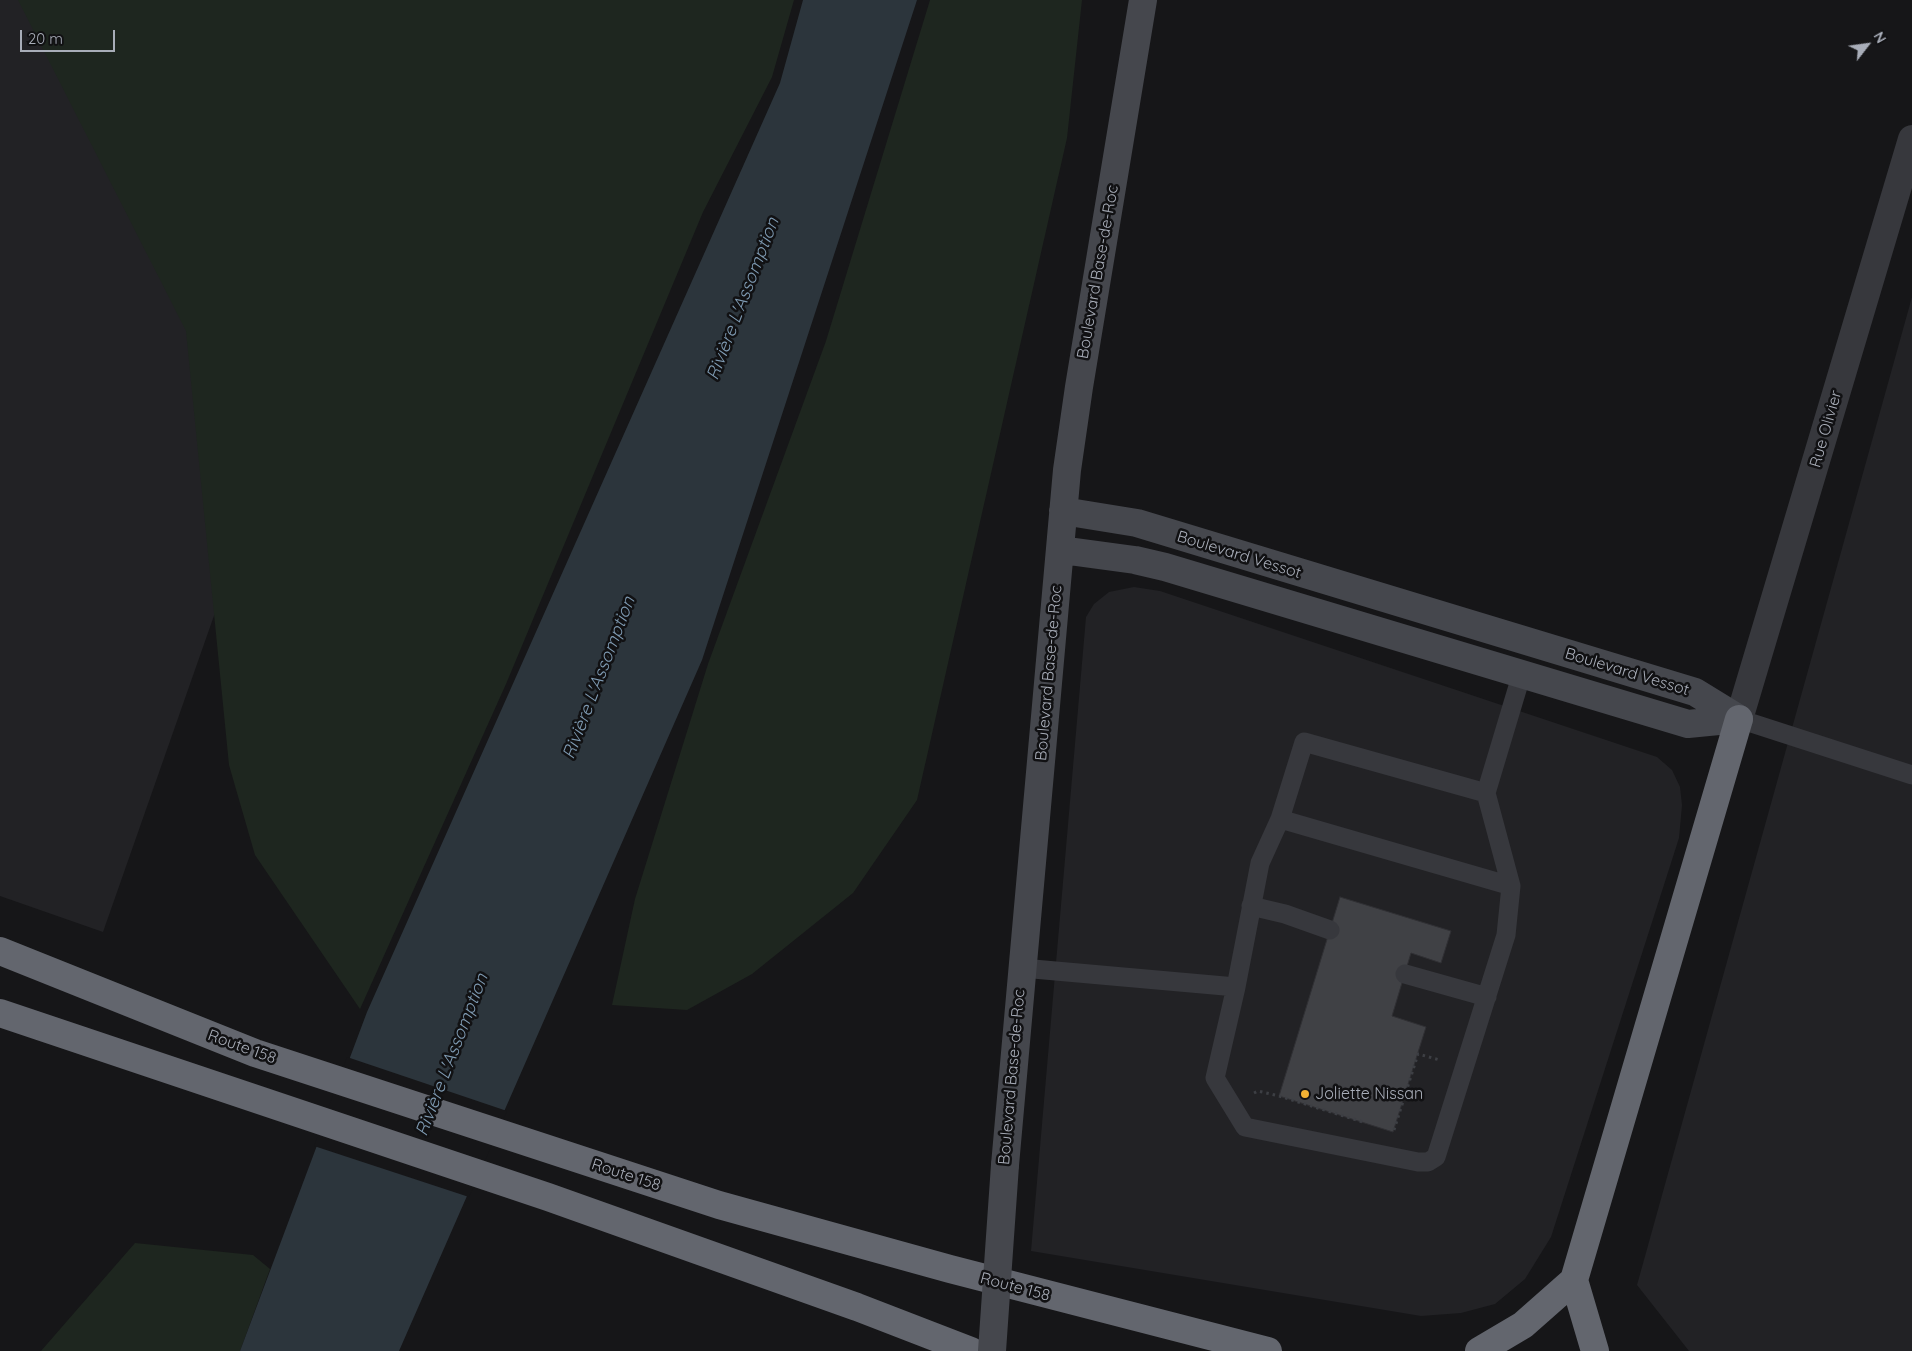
<!DOCTYPE html>
<meta charset="utf-8">
<style>
body{margin:0}
#map{position:relative;width:1912px;height:1351px;overflow:hidden;background:#161618;font-family:Quicksand,sans-serif}
canvas{display:block}
.north{position:absolute;left:1842px;top:20px;width:50px;height:50px;-webkit-text-stroke:4px #111113;paint-order:stroke;rotate:60deg;font-size:14px;font-weight:700;line-height:20px;text-align:center;color:#a8adb8}
.north::after{content:'';display:block;margin:auto;width:18px;height:22px;background:#a8adb8;clip-path:polygon(50% 0,100% 100%,50% 72%,0 100%)}
.scale{position:absolute;left:20px;top:30px;width:95px;height:22px;box-sizing:border-box;border:2px solid #a8adb8;border-top:0;padding-left:6px;font-size:15px;line-height:18px;white-space:nowrap;color:#a8adb8;-webkit-text-stroke:4px #111113;paint-order:stroke}
</style>
<div id="map">
<canvas width="1912" height="1351"></canvas>
<div class="north">N</div>
<div class="scale">20 m</div>
</div>
<script>
const context = document.querySelector('canvas').getContext('2d');
context.lineJoin = 'round';
function fill(path, color) {
  context.fillStyle = color;
  context.fill(path, 'evenodd');
}
function poly(rows) {
  const path = new Path2D();
  for (const r of rows) {
    path.moveTo(r[0], r[1]);
    for (let i = 2; i < r.length; i += 2) path.lineTo(r[i], r[i + 1]);
  }
  return path;
}
function trace(path, color, width, dash) {
  context.strokeStyle = color;
  context.lineWidth = width;
  context.lineCap = dash ? 'butt' : 'round';
  context.setLineDash(dash || []);
  context.stroke(path);
}
function drawText(font, color, halo, rows, align = 'center') {
  context.font = font + ' Quicksand,sans-serif';
  context.lineWidth = 5;
  context.setLineDash([]);
  context.textBaseline = 'middle';
  context.strokeStyle = halo;
  context.fillStyle = color;
  for (const [text, x, y, turn = 0] of rows) {
    context.save();
    context.translate(x, y);
    context.rotate((+turn || 0) * Math.PI / 180);
    context.textAlign = isNaN(turn) ? turn : align;
    if (halo) context.strokeText(text, 0, 0);
    context.fillText(text, 0, 0);
    context.restore();
  }
}
fill(poly([
 [0,0,430,0,103,932,0,896],
 [1912,297,1912,1351,1689,1351,1637,1285],
 [1134,587,1160,591,1657,757,1672,770,1680,787,1682,805,1679,838,1551,1237,1525,1279,1495,1304,1461,1313,1421,1316,1031,1251,1086,617,1094,604,1109,592]
]), '#222225');
fill(poly([
 [18,0,794,0,772,77,703,212,506,684,360,1009,255,855,229,765,186,331],
 [930,0,1082,0,1067,138,917,800,853,893,752,974,687,1010,612,1005,635,899,708,664,826,341],
 [135,1243,253,1255,270,1269,240,1351,41,1351]
]), '#1e261f');
fill(poly([
 [803,0,917,0,702,660,399,1351,240,1351,367,1012,780,83]
]), '#2c353c');
fill(poly([
 [347,1057,507,1111,469,1197,314,1146]
]), '#161618');
const building = poly([
 [1340,897,1451,931,1441,963,1411,953,1392,1016,1426,1027,1393,1132,1279,1096,1340,897]
]);
fill(building, '#404145');
trace(building, '#303034', 1);
trace(poly([
 [1254,1093,1258,1091,1279,1096,1363,1122],
 [1394,1130,1418,1054,1440,1060]
]), '#3d3f44', 3, [2.5, 4]);
trace(poly([
 [1739,719,1912,775],
 [1486,793,1304,742,1280,819,1511,886,1486,793,1522,673],
 [1280,819,1260,863,1236,987,1215,1078,1245,1127,1418,1162,1428,1162,1436,1157,1506,935,1511,886],
 [1251,906,1285,914,1330,930],
 [1022,968,1236,987],
 [1405,974,1487,997]
]), '#37383d', 19);
trace(poly([
 [1739,719,1912,139]
]), '#37383d', 28);
trace(poly([
 [1063,511,1137,523,1695,692,1739,719],
 [1061,550,1135,560,1165,567,1688,724,1739,719],
 [1005,1165,1067,470,1079,387,1143,0]
]), '#45474d', 28);
trace(poly([
 [0,951,255,1053,719,1205,950,1269,1268,1351],
 [0,1013,548,1197,857,1307,971,1351],
 [1574,1280,1595,1351],
 [1479,1351,1523,1325,1574,1280,1739,719]
]), '#63666e', 28);
trace(poly([
 [992,1351,1005,1165]
]), '#45474d', 28);
for (const [x, y, r, color] of [
 [1305,1094,5,"#f2b134"]
]) {
  const dot = new Path2D();
  dot.arc(x, y, r, 0, 2 * Math.PI);
  context.fillStyle = color;
  context.fill(dot);
  trace(dot, '#111113', 2);
}
drawText('16px', '#a8adb8', '#111113', [
 ["Boulevard Base-de-Roc",1098,272,-80],
 ["Rue Olivier",1826,429,-74],
 ["Boulevard Vessot",1239,555,17],
 ["Boulevard Vessot",1627,672,17],
 ["Boulevard Base-de-Roc",1049,673,-85],
 ["Route 158",242,1047,20],
 ["Boulevard Base-de-Roc",1012,1077,-85],
 ["Route 158",626,1175,18],
 ["Route 158",1015,1287,15]
]);
drawText('16px', '#a8adb8', '#111113', [
 ["Joliette Nissan",1315,1094]
], 'left');
drawText('italic 18px', '#7f9bb3', '#111113', [
 ["Rivière L'Assomption",743,299,-69],
 ["Rivière L'Assomption",599,678,-69],
 ["Rivière L'Assomption",452,1055,-69]
]);
</script>
